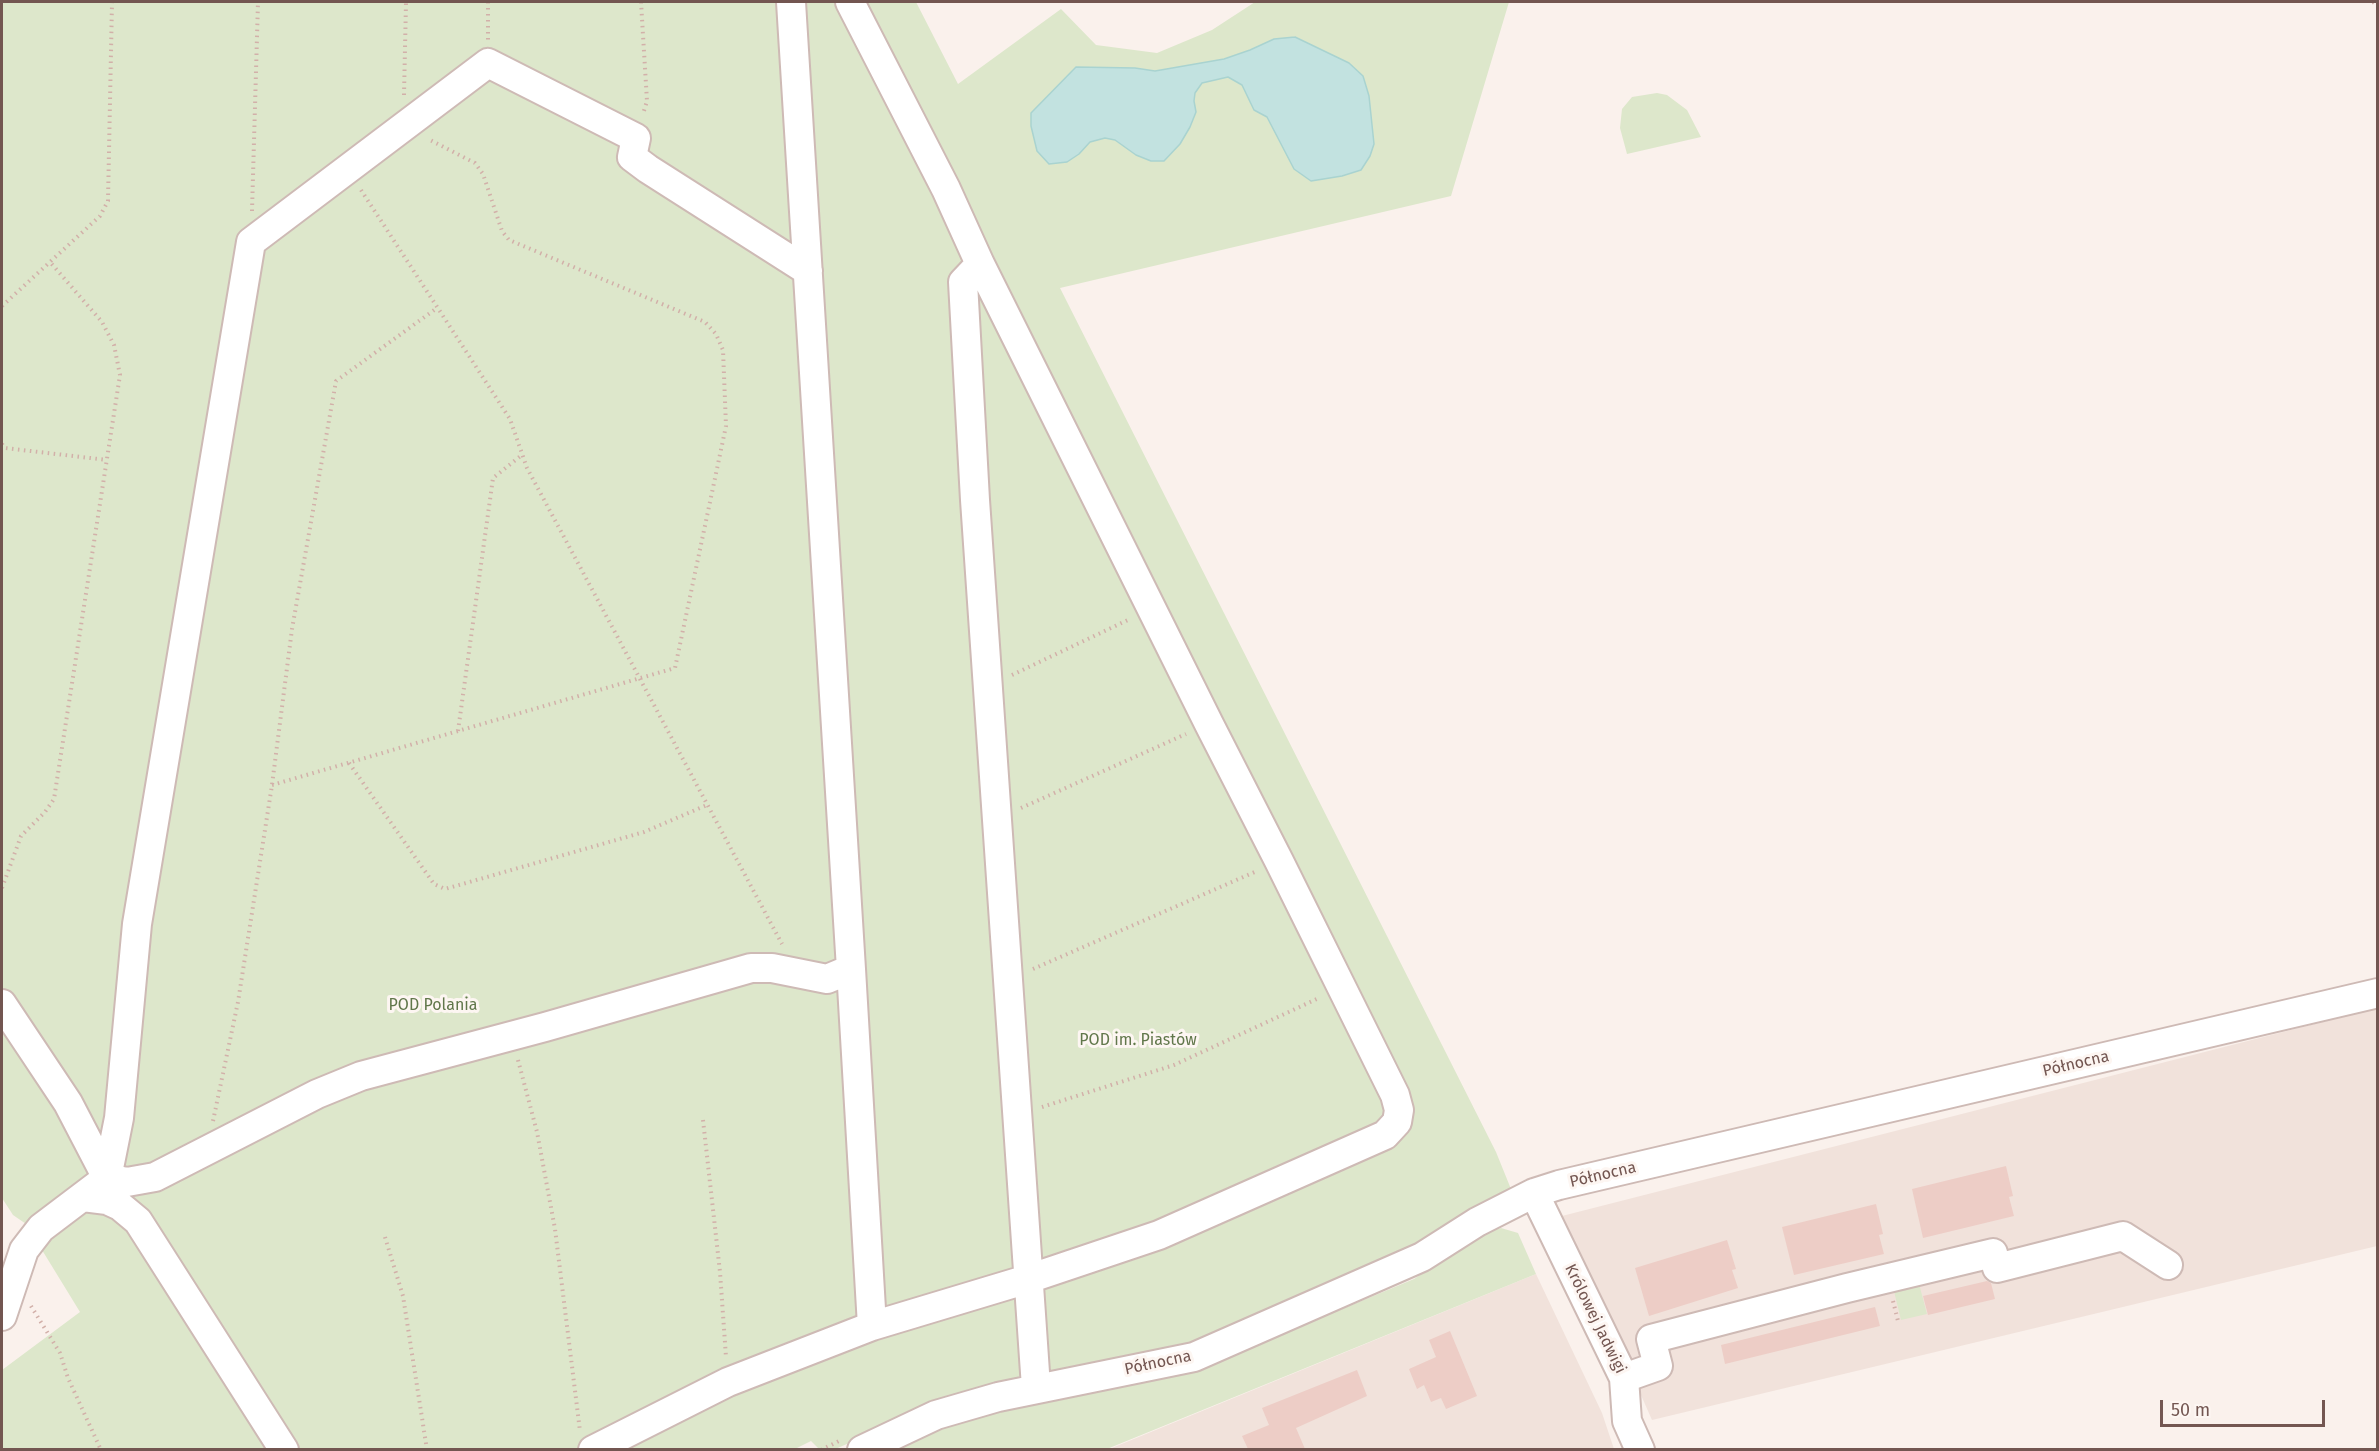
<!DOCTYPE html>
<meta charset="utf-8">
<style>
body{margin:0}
#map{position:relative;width:2379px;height:1451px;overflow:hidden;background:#faf1ec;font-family:"Fira Sans",sans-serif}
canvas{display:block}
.frame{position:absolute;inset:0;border:3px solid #735651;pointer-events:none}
.scale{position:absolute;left:2160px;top:1400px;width:165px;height:27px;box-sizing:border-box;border:3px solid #735651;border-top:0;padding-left:8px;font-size:18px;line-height:21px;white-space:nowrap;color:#735651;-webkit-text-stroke:4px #fdf6f2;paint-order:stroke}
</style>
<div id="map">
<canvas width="2379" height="1451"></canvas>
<div class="frame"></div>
<div class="scale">50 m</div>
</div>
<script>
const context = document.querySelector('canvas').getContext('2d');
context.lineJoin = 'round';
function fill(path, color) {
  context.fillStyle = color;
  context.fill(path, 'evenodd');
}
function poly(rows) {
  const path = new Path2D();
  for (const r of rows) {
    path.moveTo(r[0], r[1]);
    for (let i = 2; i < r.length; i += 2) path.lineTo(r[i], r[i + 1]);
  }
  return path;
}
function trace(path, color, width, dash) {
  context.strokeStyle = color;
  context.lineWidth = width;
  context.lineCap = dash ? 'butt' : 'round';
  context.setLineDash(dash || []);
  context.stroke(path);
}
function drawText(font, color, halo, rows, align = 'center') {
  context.font = font + ' "Fira Sans",sans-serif';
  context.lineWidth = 6;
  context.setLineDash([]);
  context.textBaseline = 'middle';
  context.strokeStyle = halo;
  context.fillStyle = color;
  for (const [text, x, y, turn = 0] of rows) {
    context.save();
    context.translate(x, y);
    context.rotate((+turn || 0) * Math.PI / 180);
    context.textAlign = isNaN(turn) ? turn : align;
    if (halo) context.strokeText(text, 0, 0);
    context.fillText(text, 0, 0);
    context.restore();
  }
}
fill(poly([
 [2377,1008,2377,1246,1652,1420,1562,1216],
 [1536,1274,1602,1413,1614,1449,1107,1450]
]), '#f1e2db');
fill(poly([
 [2,2,916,2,958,84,1061,9,1096,45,1157,53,1212,30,1255,2,1509,2,1451,196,1060,288,1496,1152,1513,1194,1426,1244,1196,1345,1023,1380,928,1409,833,1450,819,1449,811,1441,793,1450,2,1449,2,1370,80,1312,42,1250,48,1239,13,1215,2,1198],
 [1657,93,1667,95,1687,110,1701,137,1627,154,1620,128,1622,109,1632,97],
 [1501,1228,1518,1233,1536,1274,1107,1449,890,1450,947,1424,1039,1400,1203,1367,1414,1279,1481,1233],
 [1918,1280,1927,1314,1901,1320,1893,1287]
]), '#dde7cb');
const water = poly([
 [1295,37,1349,63,1363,76,1369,96,1374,144,1370,156,1361,170,1342,176,1311,181,1294,169,1267,117,1254,110,1242,85,1228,77,1202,83,1195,93,1194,101,1196,112,1190,127,1180,144,1164,161,1151,161,1136,155,1115,140,1105,138,1090,142,1079,154,1067,162,1049,164,1037,151,1031,126,1031,113,1076,67,1135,68,1155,71,1224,59,1250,50,1274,39,1295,37]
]);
fill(water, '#c2e2e0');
trace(water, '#a9d3d0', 1.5);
fill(poly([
 [2006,1166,2013,1196,2009,1197,2014,1216,1923,1238,1912,1189],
 [1876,1204,1883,1234,1879,1235,1884,1254,1794,1275,1782,1227],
 [1727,1240,1736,1269,1732,1270,1738,1288,1649,1316,1635,1268],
 [1987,1281,1991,1283,1995,1299,1928,1315,1923,1296],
 [1875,1307,1880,1326,1725,1364,1721,1345],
 [1450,1331,1477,1396,1446,1409,1441,1398,1431,1402,1424,1385,1417,1389,1409,1369,1436,1357,1429,1340],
 [1357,1370,1367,1396,1296,1428,1305,1449,1248,1449,1242,1436,1269,1425,1262,1408]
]), '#edcdc6');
const minor = poly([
 [850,2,946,189,980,264,1209,724,1279,861,1395,1095,1399,1110,1397,1122,1385,1135,1159,1235,1028,1279,872,1326],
 [980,264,963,282,975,500,1036,1387],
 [2,1004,68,1103,107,1178],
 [107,1178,127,1182,155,1177,317,1094,361,1076,545,1027,751,968,772,968,827,979,851,969,791,2],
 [1534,1193,1624,1378,1627,1421,1640,1450],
 [83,1197,107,1200,120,1206,138,1221,284,1450],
 [2,1316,24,1250,41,1228,107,1178,119,1118,137,924,251,242,488,63,636,138,632,157,648,169,808,271],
 [1624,1378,1658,1366,1651,1339,1847,1288,1993,1253,1997,1268,2123,1236,2168,1265],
 [593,1450,728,1382,872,1326,851,969],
 [862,1450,936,1415,998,1397,1194,1357,1422,1257,1477,1222,1534,1193,1559,1185,2378,993]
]);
trace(minor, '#cebab5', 32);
trace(poly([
 [488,2,488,40],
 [641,2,647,101,643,114],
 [2373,2,2378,6],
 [404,95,406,2],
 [361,190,510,419,527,468,782,944],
 [252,211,258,2],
 [2,306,100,216,108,201,112,2],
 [2,444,5,448,107,460],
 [1012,675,1130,619],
 [458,731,493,478,523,454],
 [349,763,434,884,445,889,644,832,707,805],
 [272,785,675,668,726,426,723,350,716,334,705,322,509,240,502,231,483,174,475,163,428,139],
 [1021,808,1186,734],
 [2,888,21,836,45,812,54,799,120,375,114,345,102,322,50,262],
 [1033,969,1257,871],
 [518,1060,537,1132,555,1229,580,1431],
 [1042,1107,1174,1065,1319,998],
 [703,1120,720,1272,726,1357],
 [213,1121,238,1002,272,785,292,629,336,381,437,308],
 [385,1237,403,1296,427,1450],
 [1893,1301,1898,1321],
 [31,1306,60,1353,68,1378,101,1450],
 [821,1450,839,1441]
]), '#d2b0a9', 4, [1.5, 4.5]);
trace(minor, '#fff', 28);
drawText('16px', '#61774b', '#fdf6f2', [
 ["POD Polania",433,1006],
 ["POD im. Piastów",1138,1041]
]);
drawText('16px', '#735651', '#fdf6f2', [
 ["Północna",2076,1064,-13],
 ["Północna",1603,1175,-13],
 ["Królowej Jadwigi",1595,1319,64],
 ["Północna",1158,1363,-12]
]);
</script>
